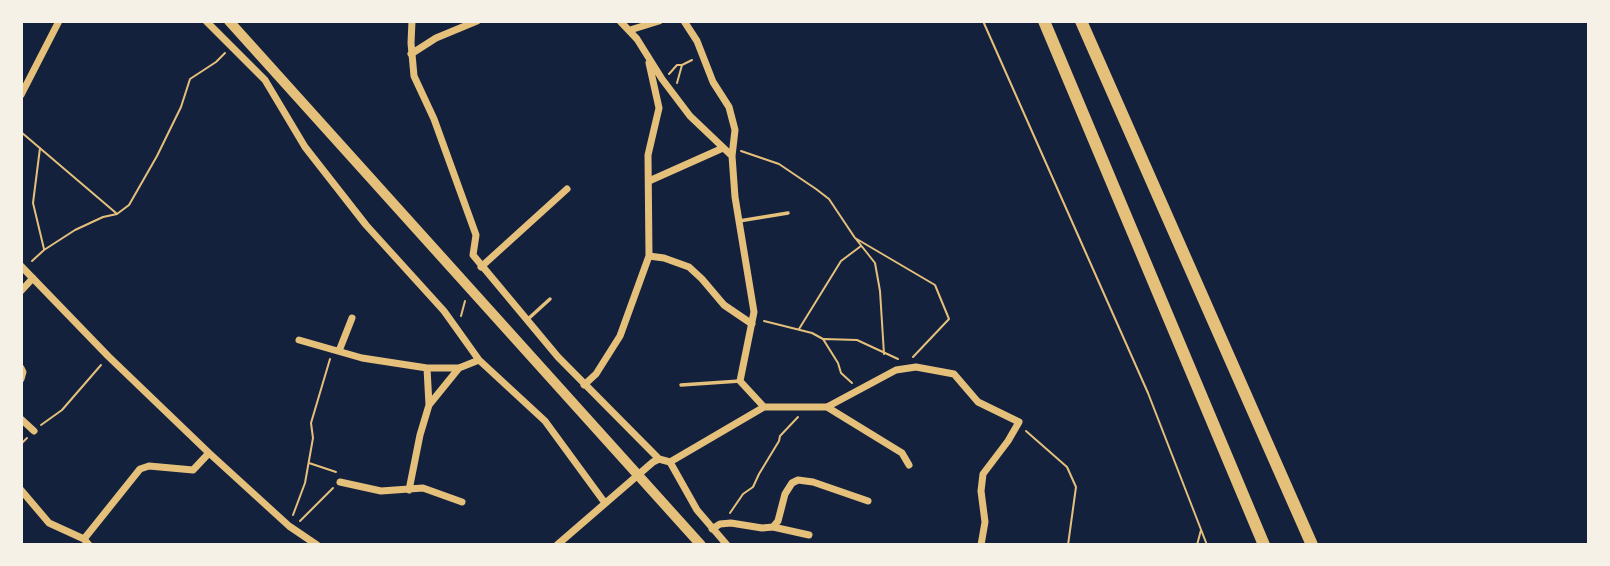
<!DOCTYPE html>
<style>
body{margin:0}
#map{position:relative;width:1610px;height:566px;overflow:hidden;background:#14213d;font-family:"Archivo Narrow",sans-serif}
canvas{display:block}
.frame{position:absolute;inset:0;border:23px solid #f6f1e7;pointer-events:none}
</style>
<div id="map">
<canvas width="1610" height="566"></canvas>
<div class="frame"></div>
</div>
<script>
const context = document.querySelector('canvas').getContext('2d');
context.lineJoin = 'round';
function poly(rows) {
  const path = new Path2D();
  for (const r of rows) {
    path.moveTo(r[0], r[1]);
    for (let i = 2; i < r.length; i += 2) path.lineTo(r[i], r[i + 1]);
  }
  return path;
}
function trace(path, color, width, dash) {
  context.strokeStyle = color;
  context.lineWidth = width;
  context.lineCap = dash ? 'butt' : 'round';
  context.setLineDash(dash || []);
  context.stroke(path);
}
trace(poly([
 [983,21,1148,393,1207,545],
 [669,74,677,65,682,65],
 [677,83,682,65,692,60],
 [21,132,116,213],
 [40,148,33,203,44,249],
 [741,151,779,164,816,189,829,199,855,238,935,285,949,319,913,357],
 [856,239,875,263,880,291,884,354],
 [32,261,44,250,75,230,103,217,117,214,129,205,157,156,181,107,190,79,216,62,225,53],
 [461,316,465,301],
 [764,321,812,333,823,339,838,363,841,373,852,383],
 [799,329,841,261,861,246],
 [824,339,857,340,898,359],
 [41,425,62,410,101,365],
 [1026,431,1067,467,1076,487,1068,545],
 [21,444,27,438],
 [309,463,336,472],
 [730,513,743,494,753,487,759,474,779,441,780,436,798,417],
 [293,515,305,483,313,438,311,423,330,359],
 [300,521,333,488],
 [1197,545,1201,530]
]), '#e5c07b', 2);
trace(poly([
 [739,221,788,213],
 [528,319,550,299],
 [681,385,740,381]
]), '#e5c07b', 3.5);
trace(poly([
 [206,21,265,80,305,147,366,225,444,311,479,360,545,421,605,503],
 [412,21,411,43,414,76,434,119,476,235,473,255,558,357,659,459],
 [620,21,637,39,662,79,690,116,732,156,735,197,754,312,740,381,764,407],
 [684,21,697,41,713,82,729,107,735,130,732,156],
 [630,30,659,21],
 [411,54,436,38,477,21],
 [21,95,59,21],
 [649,181,723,148],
 [649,256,664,258,689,267,702,279,724,305,752,324],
 [21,266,108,356,209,453,289,526,317,545],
 [481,267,567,189],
 [21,291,33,278],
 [299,340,362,358,427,368,459,368,479,360],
 [339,351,352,318],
 [21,368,23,372,21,379],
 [584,385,596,374,620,336,649,256,648,155,659,108,649,63],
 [429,405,459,368],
 [827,407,902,453,909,465],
 [21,419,34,431],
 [670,462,697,510,727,545],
 [340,482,381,491,423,488,462,502],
 [21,490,49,523,84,539,89,545],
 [409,490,420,435,429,405,427,368],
 [773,527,809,535],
 [712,529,720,524,731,523,762,528,773,527,778,521,785,494,792,483,798,480,813,482,868,501],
 [84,539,140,469,149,466,193,470,209,453],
 [557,545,653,462,659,459,670,462,764,407,827,407,896,370,916,367,954,374,978,402,1019,422,1008,441,983,474,981,491,985,522,981,545]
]), '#e5c07b', 7);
trace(poly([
 [229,21,701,545]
]), '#e5c07b', 10);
trace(poly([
 [1044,21,1264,545],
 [1081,21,1312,545]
]), '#e5c07b', 12);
</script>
